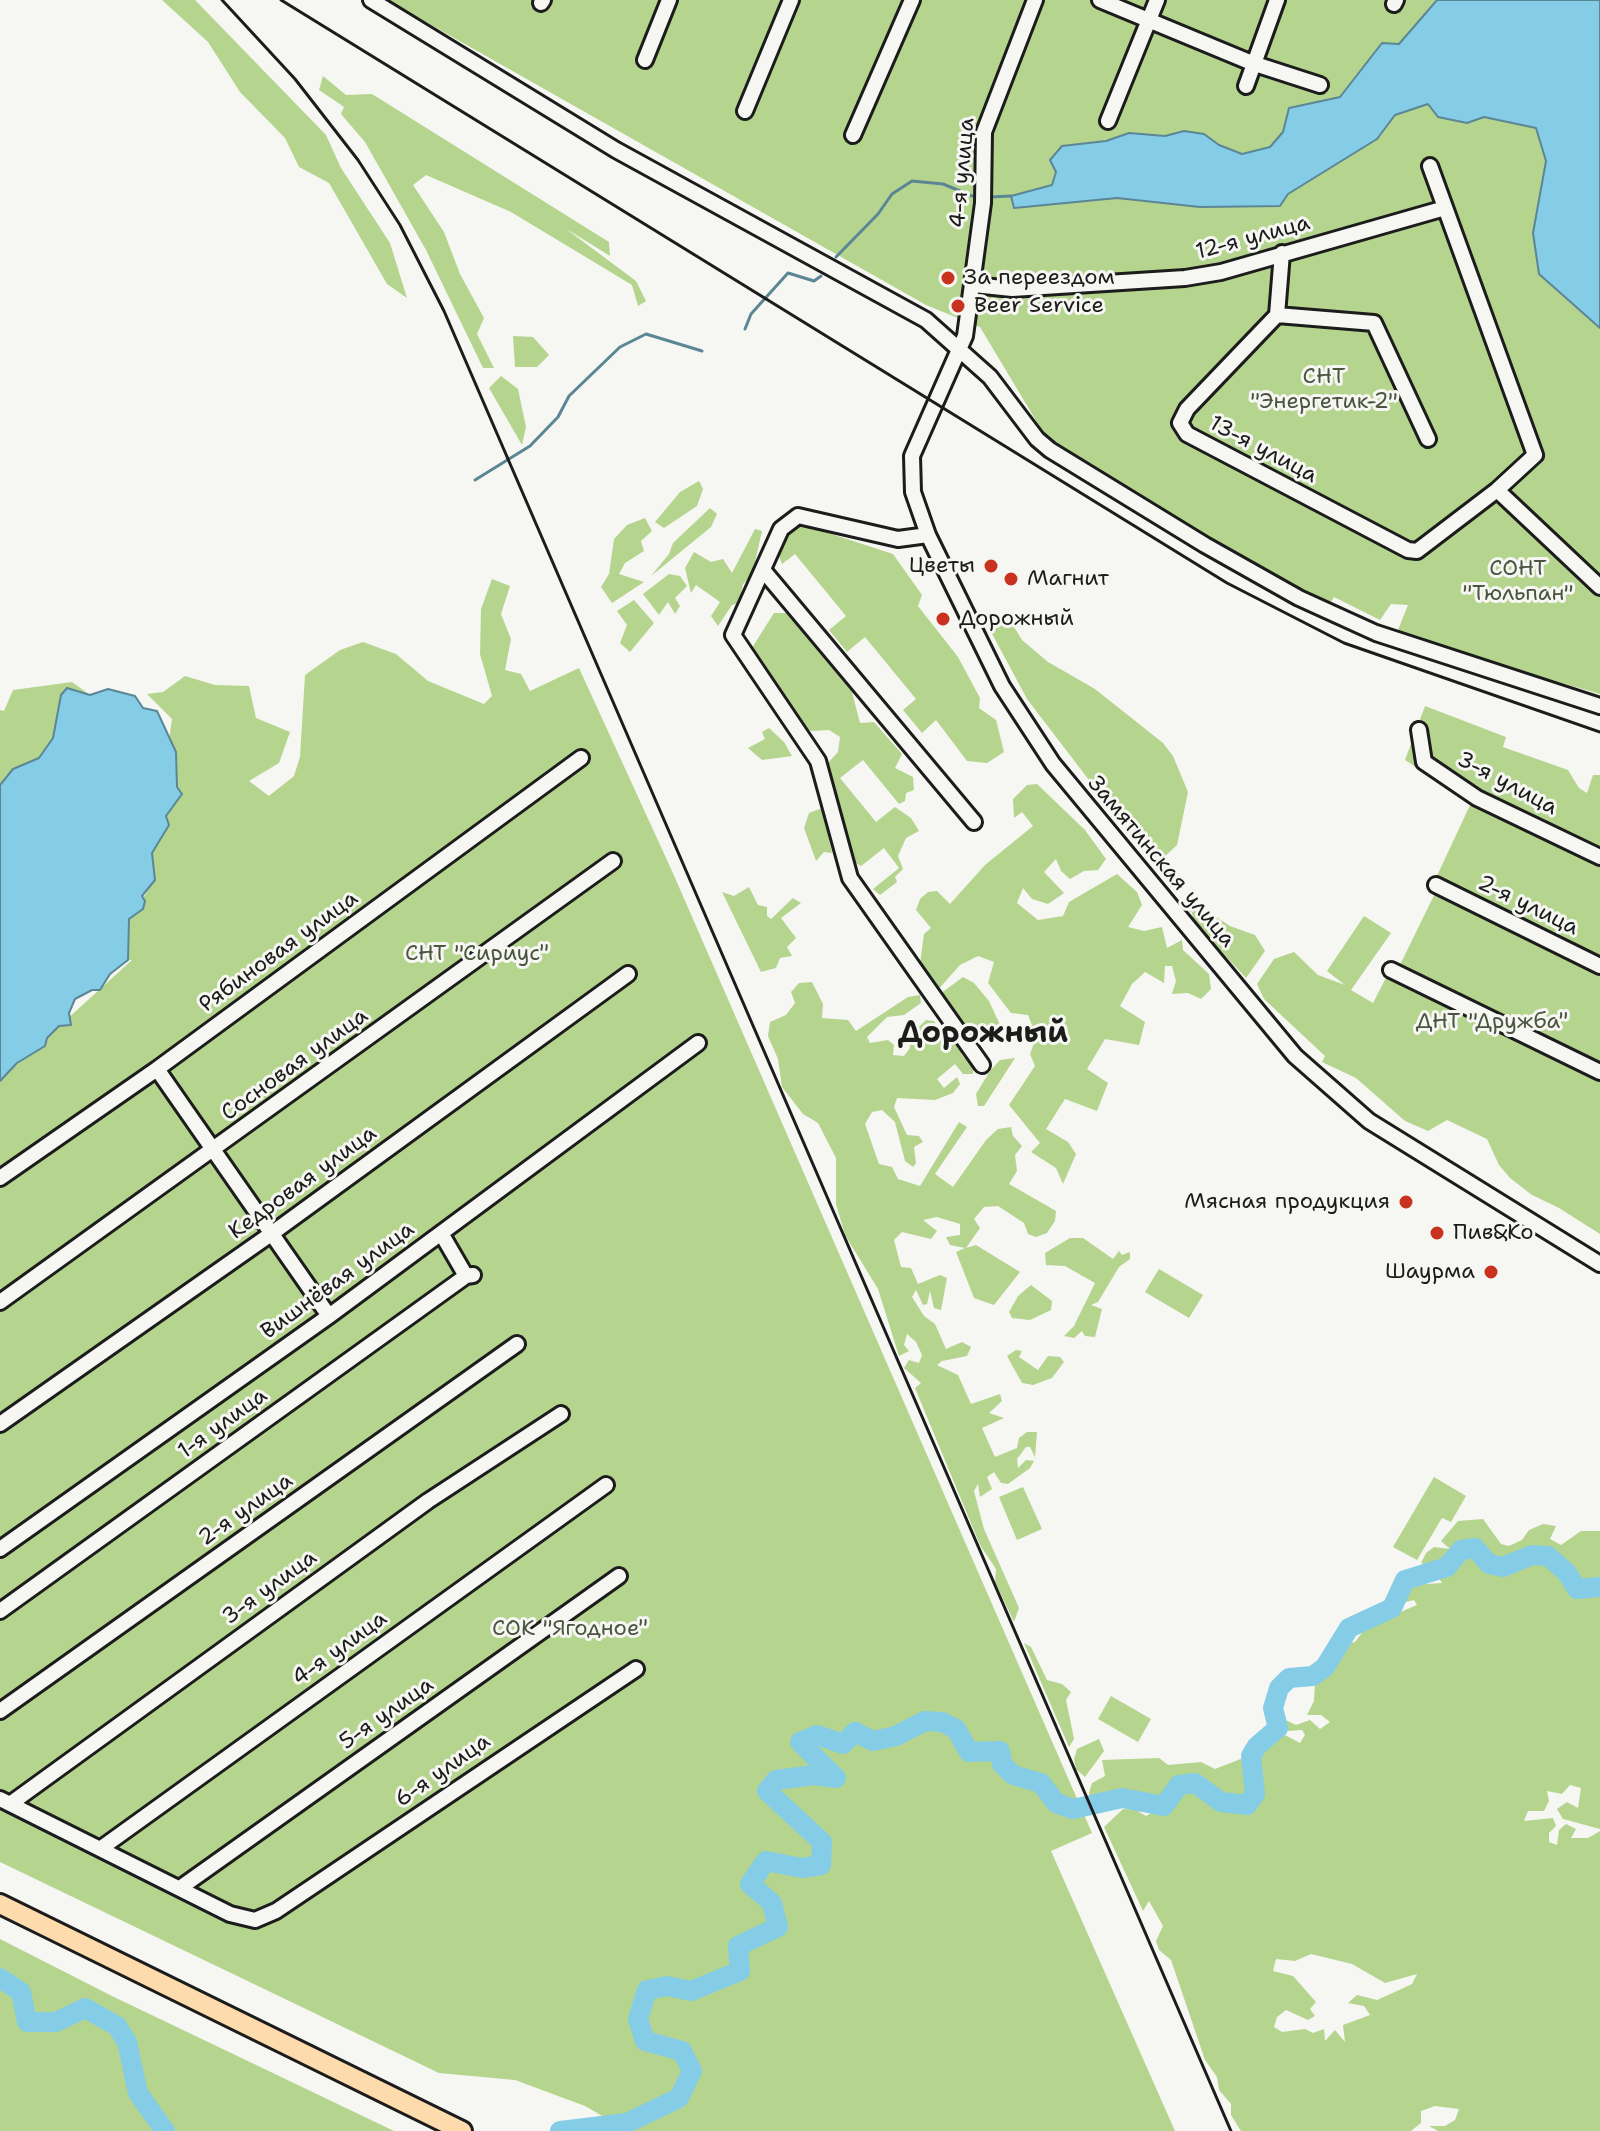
<!DOCTYPE html>
<meta charset="utf-8">
<style>
body{margin:0}
canvas{display:block;background:#f6f6f2}
</style>
<canvas width="1600" height="2131"></canvas>
<script>
const context = document.querySelector('canvas').getContext('2d');
context.lineJoin = 'round';
function fill(path, color) {
  context.fillStyle = color;
  context.fill(path, 'evenodd');
}
function poly(rows) {
  const path = new Path2D();
  for (const r of rows) {
    path.moveTo(r[0], r[1]);
    for (let i = 2; i < r.length; i += 2) path.lineTo(r[i], r[i + 1]);
  }
  return path;
}
function trace(path, color, width, dash) {
  context.strokeStyle = color;
  context.lineWidth = width;
  context.lineCap = dash ? 'butt' : 'round';
  context.setLineDash(dash || []);
  context.stroke(path);
}
function drawText(font, color, halo, rows, align = 'center') {
  context.font = font + ' "Shantell Sans",sans-serif';
  context.lineWidth = 6;
  context.setLineDash([]);
  context.textBaseline = 'middle';
  context.strokeStyle = halo;
  context.fillStyle = color;
  for (const [text, x, y, turn = 0] of rows) {
    context.save();
    context.translate(x, y);
    context.rotate((+turn || 0) * Math.PI / 180);
    context.textAlign = isNaN(turn) ? turn : align;
    if (halo) context.strokeText(text, 0, 0);
    context.fillText(text, 0, 0);
    context.restore();
  }
}
fill(poly([
 [162,0,195,0,326,135,341,168,390,243,407,298,387,284,329,183,299,167,285,138,240,92,208,42],
 [387,0,1437,0,1399,44,1382,43,1340,97,1290,108,1283,132,1270,147,1242,154,1219,145,1204,134,1184,131,1165,136,1129,133,1106,141,1062,146,1052,185,1012,196,1014,208,1117,198,1200,207,1287,194,1377,139,1395,115,1428,104,1467,123,1484,117,1536,128,1546,161,1533,233,1539,274,1600,328,1600,694,1396,635,1408,605,1391,604,1380,620,1334,597,1327,608,1153,508,1047,439,980,327,926,305],
 [323,76,346,95,372,94,609,242,610,256,565,228,636,281,646,301,638,306,632,285,511,212,426,175,413,185,444,232,460,274,484,318,477,334,494,368,483,368,426,250,365,142,341,114,344,107,319,90],
 [513,336,533,337,549,355,537,367,515,367],
 [501,376,518,389,526,427,522,445,489,388],
 [699,481,703,489,697,506,664,528,655,522,680,492],
 [710,508,717,514,711,527,651,576,669,554,673,543],
 [645,518,652,531,641,541,644,551,625,563,619,574,644,582,612,603,601,587,609,574,614,539,627,525],
 [801,524,893,554,922,595,918,606,958,657,980,698,979,708,996,720,1004,752,987,763,967,761,936,720,922,733,903,710,916,699,865,637,847,652,829,630,846,616,795,554,782,564,777,551,784,537],
 [755,529,762,531,752,575,743,584,739,603,732,605,718,626,711,616,720,602,696,585,691,593,685,568,694,552,711,562,723,559,732,573],
 [669,574,680,576,687,586,675,598,680,606,675,614,668,602,659,615,643,594],
 [492,579,510,586,501,614,511,639,505,670,521,674,530,691,579,668,672,871,1092,1833,1051,1851,1175,2131,628,2131,585,2106,515,2080,439,2073,0,1862,0,1080,132,960,128,960,129,919,155,880,152,853,169,825,166,817,177,787,176,752,169,740,172,719,147,694,163,692,185,676,215,685,249,686,256,718,290,732,279,763,249,781,269,796,294,776,300,757,305,675,340,650,363,642,396,654,428,681,484,704,492,696,480,654,481,609],
 [634,600,654,623,630,652,620,643,627,625,617,611],
 [774,613,786,613,852,692,860,723,874,722,902,754,895,768,913,777,914,790,906,793,905,801,899,804,863,760,840,778,876,822,895,807,911,818,919,831,906,838,898,856,903,869,895,877,897,882,880,895,873,889,899,868,884,848,861,866,847,858,825,783,826,765,838,752,840,737,829,730,811,731,796,723,750,651],
 [1008,617,1022,640,1048,662,1095,689,1163,743,1173,756,1188,792,1177,845,1162,859,1147,856,1027,699,990,630,997,618],
 [72,682,90,695,60,695,54,738,39,758,13,769,0,785,0,710,4,711,13,690],
 [1425,706,1506,737,1503,747,1568,770,1579,788,1587,793,1593,775,1600,775,1600,1234,1559,1208,1532,1195,1510,1178,1499,1165,1487,1139,1447,1120,1428,1131,1405,1121,1356,1078,1322,1062,1325,1056,1264,999,1257,984,1274,959,1294,952,1318,975,1345,985,1327,971,1364,916,1391,933,1351,990,1373,1003,1392,966,1398,969,1441,881,1436,878,1471,803,1405,760],
 [769,728,784,742,792,756,762,760,748,748,765,739,762,732],
 [1037,784,1085,830,1106,859,1098,870,1084,871,1070,879,1061,871,1056,859,1044,872,1064,893,1048,904,1032,899,1023,888,1017,903,1038,920,1063,916,1069,902,1117,874,1137,892,1142,905,1128,927,1144,931,1162,927,1167,948,1182,940,1183,950,1209,974,1211,989,1201,999,1188,993,1172,994,1176,981,1172,966,1165,966,1164,983,1145,972,1132,984,1120,1006,1145,1022,1139,1045,1105,1039,1087,1069,1108,1083,1097,1111,1065,1099,1046,1129,1068,1142,1076,1154,1063,1184,1056,1168,1031,1152,1040,1143,1009,1105,1035,1066,1030,1054,1034,1043,1033,1028,1028,1015,1011,1013,988,983,994,962,978,956,960,965,936,992,919,971,924,934,931,928,916,910,920,899,928,892,937,891,950,904,985,865,1033,826,1022,812,1014,818,1013,799,1027,785],
 [822,808,832,853,824,852,816,861,804,828,809,813],
 [749,887,758,905,767,907,767,916,771,919,793,898,801,903,781,918,796,938,787,947,792,956,780,958,776,968,761,972,722,892,734,896],
 [1188,898,1230,926,1255,935,1265,951,1246,978,1194,922,1192,913,1184,905],
 [963,977,974,983,989,1001,1001,1027,993,1035,970,1037,940,994],
 [812,982,823,1004,822,1018,848,1020,856,1031,908,997,920,995,921,1003,904,1015,887,1017,867,1037,870,1043,888,1040,894,1045,893,1055,904,1056,910,1048,908,1037,926,1020,934,1021,945,1040,957,1042,964,1048,962,1055,973,1067,973,1074,963,1074,955,1064,937,1079,944,1088,957,1077,960,1084,953,1093,935,1100,897,1098,894,1107,907,1135,919,1136,923,1142,914,1147,916,1163,913,1167,905,1161,895,1122,882,1110,872,1112,865,1124,879,1164,892,1167,898,1179,920,1186,959,1122,967,1127,935,1174,953,1187,986,1140,998,1129,1011,1127,1013,1136,1022,1146,1015,1155,1017,1171,1009,1184,1056,1211,1055,1221,1047,1233,1036,1237,1028,1234,1024,1223,998,1206,984,1207,974,1219,980,1228,966,1248,976,1245,1020,1272,994,1305,974,1298,956,1252,965,1248,950,1245,946,1237,960,1235,960,1224,937,1217,923,1220,937,1231,931,1239,902,1232,894,1240,901,1267,911,1268,918,1284,940,1275,947,1278,941,1310,934,1308,930,1291,927,1304,923,1305,916,1290,912,1297,924,1316,935,1324,946,1349,962,1342,971,1347,967,1356,942,1361,937,1365,958,1375,971,1404,1000,1394,1002,1401,989,1413,1004,1418,982,1428,995,1457,1017,1448,1019,1438,1027,1432,1037,1432,1035,1457,1030,1447,1026,1447,1017,1459,1018,1468,1026,1460,1034,1461,1030,1468,1008,1484,1001,1483,994,1472,987,1477,992,1489,980,1497,978,1484,974,1491,984,1529,1019,1608,1014,1622,995,1582,996,1569,980,1545,915,1388,921,1383,904,1368,909,1360,919,1363,922,1355,916,1342,907,1334,904,1345,909,1351,899,1356,878,1289,845,1235,836,1204,836,1158,818,1123,803,1114,782,1087,778,1059,768,1036,770,1022,786,1015,795,1003,791,992,799,983],
 [1015,1058,984,1106,978,1106,976,1094,990,1071,1000,1060],
 [1070,1238,1083,1238,1113,1259,1119,1251,1122,1255,1130,1252,1130,1259,1119,1267,1098,1302,1091,1305,1102,1309,1095,1337,1085,1336,1082,1331,1074,1338,1064,1336,1074,1326,1095,1283,1065,1266,1046,1265,1045,1253],
 [1159,1269,1203,1295,1189,1318,1145,1292],
 [1031,1285,1052,1301,1051,1310,1030,1320,1012,1318,1009,1312,1018,1296],
 [1016,1350,1022,1351,1019,1357,1038,1370,1048,1356,1060,1357,1064,1362,1052,1378,1033,1385,1022,1383,1007,1356],
 [1434,1477,1466,1496,1451,1522,1442,1518,1417,1560,1393,1547],
 [1023,1487,1042,1529,1017,1540,999,1497],
 [1483,1519,1501,1544,1509,1546,1522,1540,1529,1530,1543,1524,1556,1526,1550,1539,1561,1545,1581,1531,1600,1531,1600,1829,1563,1819,1557,1809,1567,1802,1578,1808,1581,1788,1570,1785,1562,1794,1547,1791,1549,1801,1544,1811,1528,1811,1524,1821,1553,1818,1556,1826,1549,1833,1549,1842,1557,1845,1559,1830,1566,1824,1576,1829,1571,1838,1588,1838,1600,1831,1600,2131,1438,2131,1429,2126,1445,2126,1455,2120,1459,2109,1435,2106,1421,2111,1421,2123,1411,2131,1241,2131,1231,2115,1231,2104,1219,2090,1217,2077,1205,2060,1171,1960,1159,1950,1156,1941,1163,1926,1149,1901,1143,1911,1104,1827,1123,1809,1136,1810,1146,1816,1155,1811,1152,1801,1141,1793,1129,1795,1116,1807,1103,1795,1102,1808,1092,1805,1089,1793,1092,1783,1105,1776,1102,1760,1159,1758,1168,1765,1201,1762,1215,1769,1256,1753,1285,1735,1300,1743,1305,1735,1302,1730,1288,1731,1279,1717,1296,1725,1310,1720,1320,1729,1330,1722,1321,1715,1307,1715,1314,1701,1315,1681,1327,1671,1328,1657,1337,1654,1342,1644,1355,1642,1367,1626,1417,1605,1414,1600,1389,1606,1390,1596,1398,1586,1442,1583,1432,1567,1421,1563,1426,1553,1434,1547,1450,1549,1441,1541,1458,1521],
 [1311,1954,1352,1964,1385,1983,1417,1974,1412,1984,1397,1991,1377,2000,1357,1995,1348,2003,1364,2006,1370,2015,1343,2025,1345,2042,1335,2030,1325,2041,1324,2029,1313,2033,1305,2029,1282,2032,1274,2027,1277,2017,1286,2010,1308,2020,1315,2016,1310,2009,1316,2002,1293,1976,1273,1971,1276,1959,1295,1961],
 [1024,1643,1031,1647,1047,1680,1062,1684,1071,1692,1066,1700,1074,1739,1069,1747],
 [1111,1696,1151,1719,1138,1742,1098,1719],
 [1099,1739,1104,1751,1085,1777,1076,1769,1074,1759,1077,1749],
 [0,1939,112,1996,394,2131,0,2131]
]), '#b5d58e');
const water = poly([
 [1437,0,1600,0,1600,328,1539,274,1533,233,1546,161,1536,128,1484,117,1467,123,1438,117,1428,104,1395,115,1377,139,1288,194,1280,206,1200,207,1117,198,1014,208,1011,196,1052,185,1056,172,1050,160,1062,146,1106,141,1129,133,1165,136,1184,131,1204,134,1219,145,1242,154,1270,147,1283,132,1289,108,1340,97,1382,43,1399,44,1437,0],
 [67,688,90,695,108,689,135,696,143,708,157,711,176,752,177,787,182,794,166,816,169,825,152,853,155,880,142,896,145,901,143,909,129,919,128,960,110,974,100,990,92,990,75,999,69,1013,71,1025,59,1026,47,1038,45,1046,17,1063,0,1081,0,785,13,769,39,758,53,738,61,695,67,688]
]);
fill(water, '#85cce6');
trace(water, '#5b8695', 2);
trace(poly([
 [990,197,1011,196],
 [836,257,878,214,892,194,912,181,943,184,972,196],
 [745,329,751,314,788,273,814,281,821,276],
 [475,480,530,446,558,417,569,396,620,347,646,334,702,351]
]), '#5b8695', 3);
trace(poly([
 [0,1978,21,1992,27,2022,56,2022,85,2008,117,2026,127,2042,138,2093,165,2131],
 [560,2131,627,2123,679,2098,692,2071,682,2051,645,2041,638,2019,647,1990,667,1986,691,1991,740,1971,738,1946,778,1927,772,1903,750,1884,766,1861,802,1868,821,1865,822,1842,767,1791,776,1780,814,1775,836,1778,800,1742,817,1735,843,1744,855,1732,873,1741,896,1736,925,1721,942,1722,956,1729,969,1752,1000,1751,1002,1764,1013,1775,1041,1783,1056,1803,1073,1809,1122,1798,1164,1806,1179,1785,1195,1783,1221,1802,1247,1805,1255,1794,1251,1756,1257,1746,1278,1728,1273,1708,1279,1688,1289,1678,1313,1676,1325,1667,1349,1628,1392,1608,1405,1580,1447,1567,1461,1550,1475,1548,1489,1564,1503,1567,1532,1555,1548,1556,1567,1573,1577,1589,1600,1587]
]), '#85cce6', 20);
const minor = poly([
 [371,0,616,150,926,320,990,377,1037,439,1050,450,1205,545,1299,598,1376,633,1600,706],
 [1035,0,984,132,983,203,965,336,912,456,913,492,928,535,1002,686,1053,764,1295,1056,1369,1121,1600,1264],
 [1100,0,1252,63,1320,85],
 [541,3,543,0],
 [1394,4,1396,0],
 [645,60,669,0],
 [1246,86,1277,0],
 [745,111,791,0],
 [1108,121,1157,0],
 [853,135,912,0],
 [1282,253,1277,315,1374,323,1428,439],
 [974,285,1012,289,1185,278,1221,272,1445,208],
 [1277,315,1187,409,1180,423,1187,434,1408,550,1417,551,1497,490,1535,455,1430,166],
 [1497,490,1600,587],
 [928,535,898,539,798,516,781,529,733,635,818,761,850,878,982,1065],
 [763,570,974,822],
 [1419,730,1424,762,1477,798,1600,857],
 [1436,885,1600,966],
 [1391,970,1600,1072],
 [157,1069,329,1316],
 [0,1178,157,1069,581,758],
 [441,1233,466,1276],
 [0,1302,613,861],
 [0,1424,271,1234,628,974],
 [0,1549,329,1316,698,1043],
 [0,1611,466,1276,473,1275],
 [0,1711,517,1344],
 [0,1799,230,1914,255,1920,276,1911,636,1669],
 [10,1804,428,1501,561,1414],
 [100,1849,606,1485],
 [180,1888,619,1576]
]);
const major = poly([
 [0,1904,462,2131]
]);
trace(minor, '#1c1c1c', 20);
trace(major, '#1c1c1c', 24);
trace(minor, '#f6f6f2', 14);
trace(major, '#fedbac', 18);
trace(poly([
 [222,0,295,79,358,160,400,225,444,311,1231,2131],
 [281,0,1227,583,1344,643,1600,732]
]), '#1c1c1c', 3);
for (const [x, y, r, color] of [
 [948,278,8,"#c8321e"],
 [958,306,8,"#c8321e"],
 [991,566,8,"#c8321e"],
 [1011,579,8,"#c8321e"],
 [943,619,8,"#c8321e"],
 [1406,1202,8,"#c8321e"],
 [1437,1233,8,"#c8321e"],
 [1491,1272,8,"#c8321e"]
]) {
  const dot = new Path2D();
  dot.arc(x, y, r, 0, 2 * Math.PI);
  context.fillStyle = color;
  context.fill(dot);
  trace(dot, '#f6f6f2', 3);
}
drawText('22px', '#1c1c1c', '#f6f6f2', [
 ["4-я улица",963,173,-85],
 ["12-я улица",1253,238,-15],
 ["13-я улица",1263,450,28],
 ["3-я улица",1507,784,28],
 ["Замятинская улица",1161,862,50],
 ["2-я улица",1528,906,26],
 ["Рябиновая улица",279,952,-36],
 ["Сосновая улица",295,1065,-36],
 ["Кедровая улица",303,1183,-36],
 ["Вишнёвая улица",338,1281,-36],
 ["1-я улица",223,1424,-36],
 ["2-я улица",246,1510,-35],
 ["3-я улица",270,1588,-36],
 ["4-я улица",340,1649,-36],
 ["5-я улица",387,1714,-35],
 ["6-я улица",443,1771,-35]
]);
drawText('22px', '#1c1c1c', '#f6f6f2', [
 ["За переездом",964,278],
 ["Beer Service",974,306],
 ["Цветы",975,566,"right"],
 ["Магнит",1027,579],
 ["Дорожный",959,619],
 ["Мясная продукция",1390,1202,"right"],
 ["Пив&Ко",1453,1233],
 ["Шаурма",1475,1272,"right"]
], 'left');
drawText('22px', '#4a543e', '#f6f6f2', [
 ["СHТ",1324,377],
 ["\"Энергетик-2\"",1324,402],
 ["СОНТ",1518,569],
 ["\"Тюльпан\"",1518,594],
 ["СНТ \"Сириус\"",477,954],
 ["ДНТ \"Дружба\"",1492,1022],
 ["СОК \"Ягодное\"",570,1629]
]);
drawText('bold 30px', '#1c1c1c', '#f6f6f2', [
 ["Дорожный",983,1034]
]);
</script>
